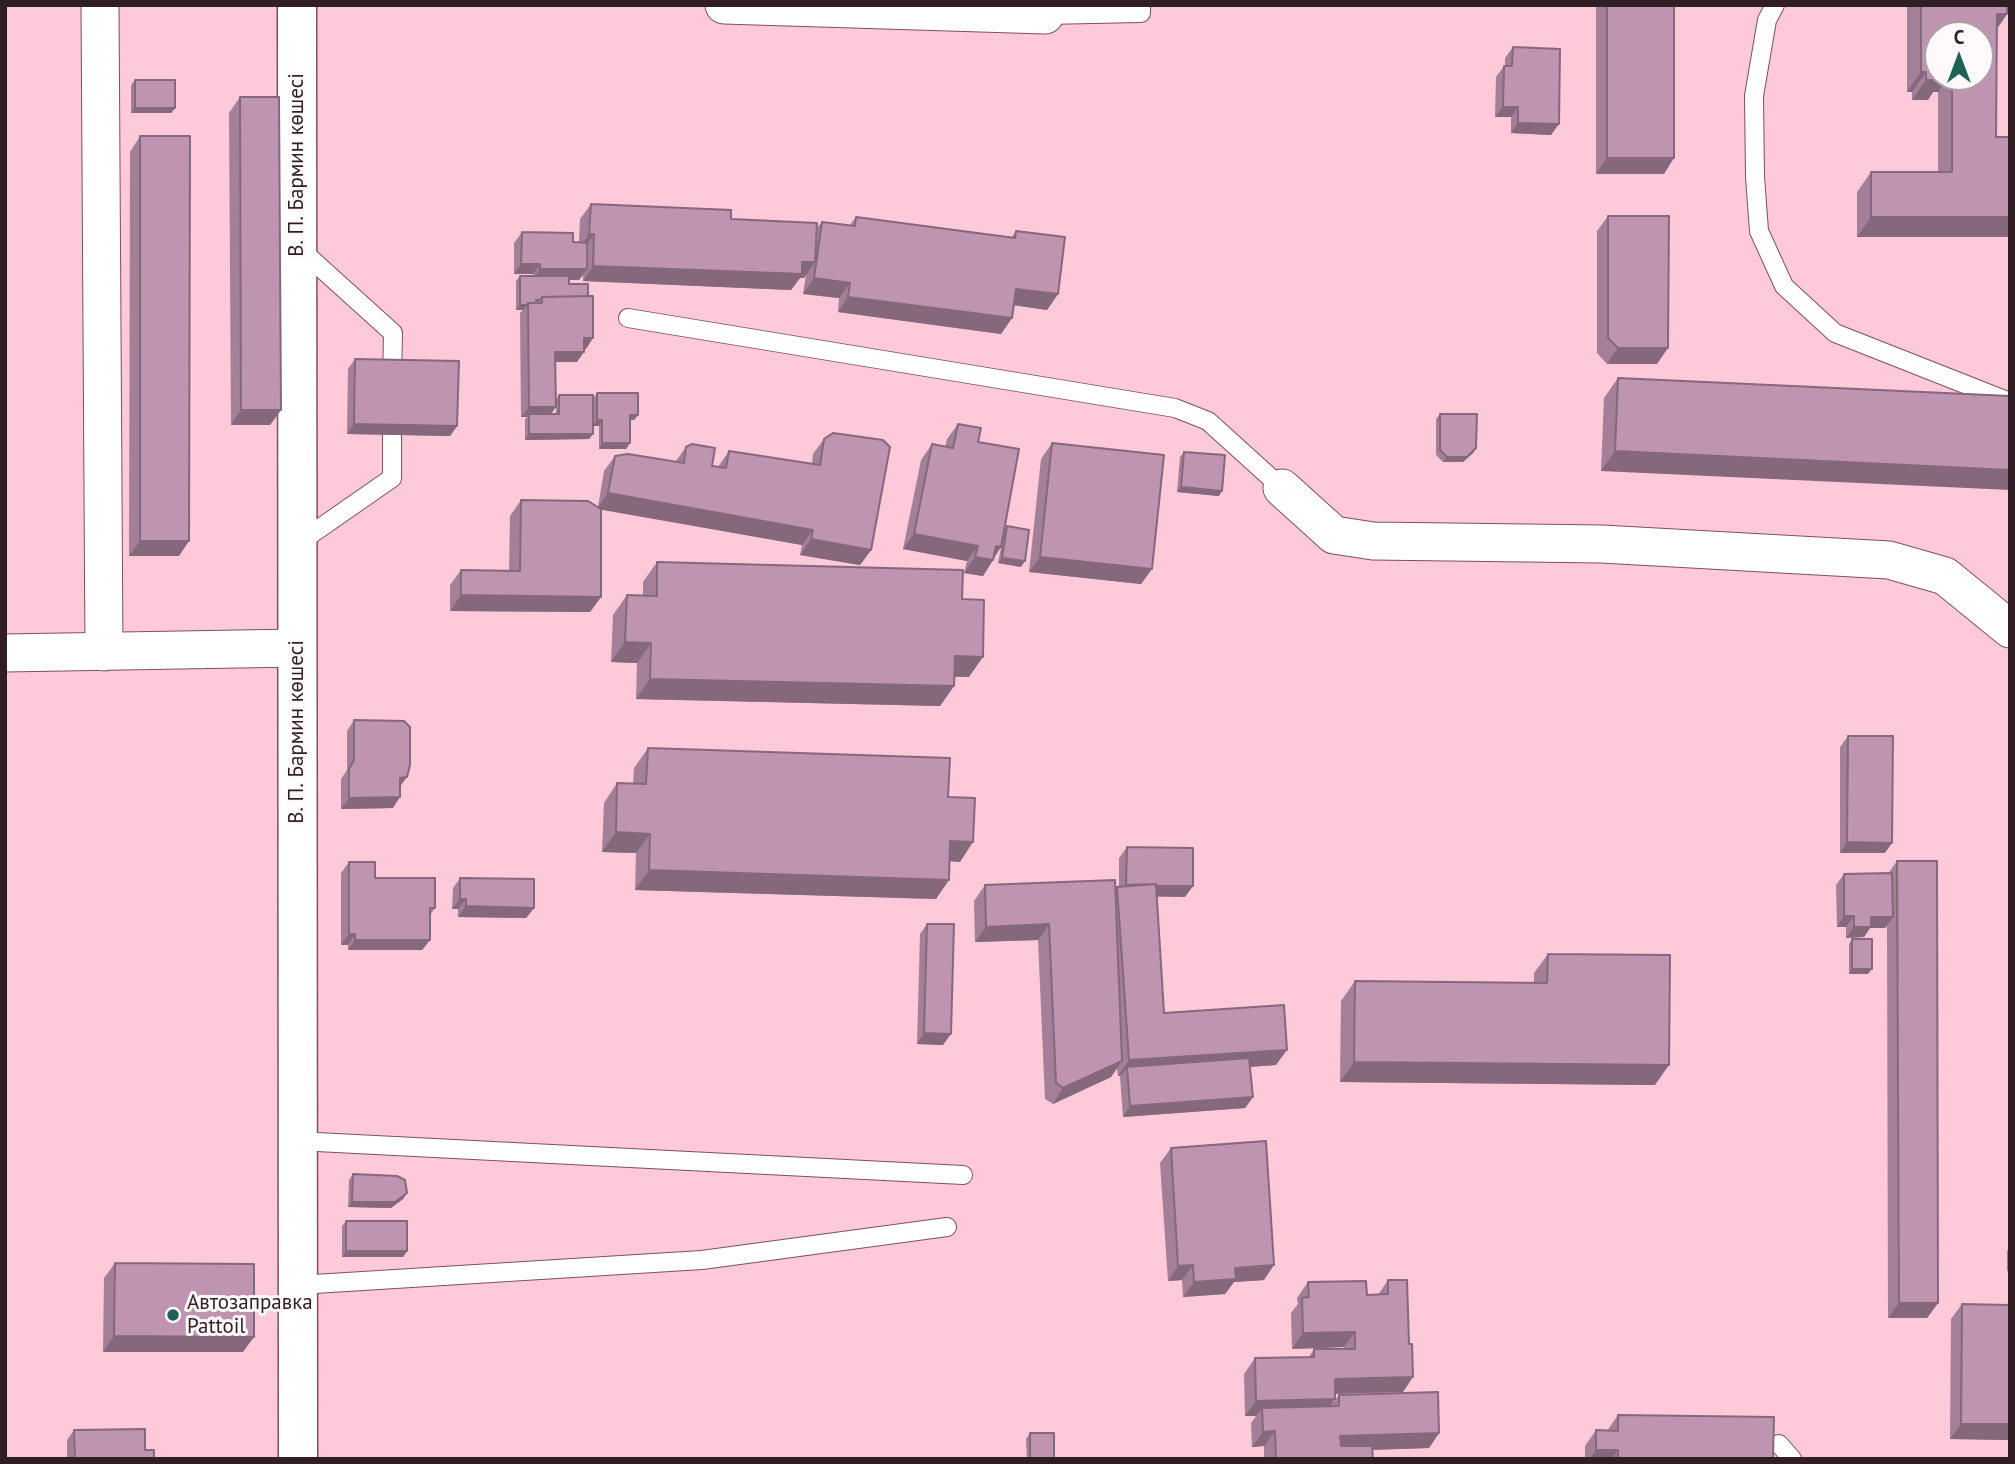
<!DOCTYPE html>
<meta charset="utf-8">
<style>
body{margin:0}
#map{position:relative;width:2015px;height:1464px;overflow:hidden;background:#fec9d9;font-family:"PT Sans",sans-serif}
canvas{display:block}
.frame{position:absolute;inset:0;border:7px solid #311e24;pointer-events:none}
.north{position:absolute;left:1924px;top:21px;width:70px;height:70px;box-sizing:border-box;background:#fef9fa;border:2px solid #aca1a4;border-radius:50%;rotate:0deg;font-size:19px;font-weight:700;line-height:28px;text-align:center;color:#311e24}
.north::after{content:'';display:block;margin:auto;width:24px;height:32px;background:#1c6255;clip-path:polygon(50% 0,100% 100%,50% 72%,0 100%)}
</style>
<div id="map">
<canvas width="2015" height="1464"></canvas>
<div class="frame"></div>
<div class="north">С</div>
</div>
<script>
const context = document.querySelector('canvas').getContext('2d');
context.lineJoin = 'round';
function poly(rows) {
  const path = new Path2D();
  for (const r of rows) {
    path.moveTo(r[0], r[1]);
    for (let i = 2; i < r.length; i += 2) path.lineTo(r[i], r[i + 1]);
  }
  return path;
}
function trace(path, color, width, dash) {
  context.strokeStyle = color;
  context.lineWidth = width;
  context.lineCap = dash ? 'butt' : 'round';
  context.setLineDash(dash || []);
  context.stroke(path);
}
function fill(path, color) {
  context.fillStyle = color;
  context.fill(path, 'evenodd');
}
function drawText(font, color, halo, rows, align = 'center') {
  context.font = font + ' "PT Sans",sans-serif';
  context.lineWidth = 6;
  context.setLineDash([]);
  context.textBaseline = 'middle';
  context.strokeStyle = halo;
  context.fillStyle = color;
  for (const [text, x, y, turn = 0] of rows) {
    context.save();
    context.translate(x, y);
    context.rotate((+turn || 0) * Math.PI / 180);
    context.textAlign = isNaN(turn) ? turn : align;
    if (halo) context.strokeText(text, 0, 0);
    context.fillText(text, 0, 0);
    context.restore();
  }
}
const service = poly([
 [1775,5,1767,20,1754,96,1755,177,1759,231,1784,286,1835,333,2010,402],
 [1045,15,1141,13,1141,5],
 [300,249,393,333,392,383],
 [628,318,1175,408,1208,421,1282,488],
 [297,544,392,478,392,411],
 [297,1141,963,1175],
 [298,1285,702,1260,947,1227],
 [1779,1444,1792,1459]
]);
const minor = poly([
 [100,5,104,652],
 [724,5,1045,15],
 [1282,488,1334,535,1373,541,1602,544,1889,560,1945,576,2010,629],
 [5,653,297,648]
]);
const tertiary = poly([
 [297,5,298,1459]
]);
trace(service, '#7d505f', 20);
trace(minor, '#7d505f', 39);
trace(tertiary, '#7d505f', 41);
trace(service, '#fff', 18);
trace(minor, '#fff', 37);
trace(tertiary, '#fff', 38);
fill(poly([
 [1596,5,1674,5,1664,174,1596,174],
 [1907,5,2007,5,2007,14,1997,29,1996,137,2010,137,1857,237,1857,192,1871,172,1938,172,1938,92,1933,92,1928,100,1912,100,1912,92,1907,92],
 [1980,35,1980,77,1938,77],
 [1513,47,1551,135,1511,133,1511,117,1495,117,1496,77,1504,66,1505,66,1505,58],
 [135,80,175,108,171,113,131,113,131,85],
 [240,97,281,410,270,425,231,425,229,113],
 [140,136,179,556,129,556,130,152],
 [591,204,816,229,822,222,850,225,856,217,1012,237,1016,231,1058,294,1047,310,1014,305,1012,318,1001,334,838,312,839,298,803,294,806,275,804,278,800,278,791,290,583,281,583,275,579,280,569,280,569,284,586,349,584,349,577,362,555,362,556,400,559,395,593,434,589,439,525,440,525,419,527,417,521,417,520,313,523,310,516,310,516,281,520,276,533,276,533,274,514,274,514,243,522,232,579,242,580,219],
 [556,407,556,414,551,414],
 [1608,216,1657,364,1607,364,1597,353,1597,231],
 [355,359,457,426,450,436,347,434,348,369],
 [1618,378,2010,396,1601,471,1604,398],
 [597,393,638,415,634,420,630,420,630,443,626,449,599,449,599,426,593,426,593,399],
 [1440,414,1476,448,1473,453,1463,462,1443,462,1436,455,1436,419],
 [958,424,978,442,1004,531,1007,526,1021,567,998,563,1001,547,983,576,964,573,967,561,903,549,921,460,932,444,945,447,947,439],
 [824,439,871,550,860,565,800,555,802,545,601,509,601,597,590,612,450,611,450,585,461,570,509,571,510,516,521,500,598,507,604,471,615,456,676,461,686,447,712,466,718,467,729,451,812,464,813,454],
 [1052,443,1152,569,1141,584,1029,572,1041,459],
 [1184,452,1219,496,1177,492,1180,457],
 [657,562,962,599,969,677,954,677,954,686,940,706,636,699,637,663,611,662,613,615,627,595,643,595,643,582],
 [354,720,400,787,393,808,341,809,341,779,347,770,347,731],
 [1848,736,1885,853,1840,853,1840,747],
 [648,748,960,862,950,861,936,899,635,890,636,853,602,852,604,803,617,783,633,784,634,768],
 [1127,847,1185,897,1157,896,1164,1013,1276,1065,1250,1067,1253,1097,1245,1108,1123,1117,1120,1077,1121,1076,1118,1076,1117,1068,1111,1077,1053,1104,1045,1099,1038,940,975,942,974,901,985,885,1115,889,1117,887,1119,887,1119,858],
 [1897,861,1938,1303,1927,1318,1888,1318,1887,926,1885,928,1870,928,1864,937,1846,938,1846,927,1837,927,1836,885,1844,874,1888,874],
 [349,862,375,878,435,908,430,915,430,940,422,950,348,950,348,945,341,945,341,873],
 [460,878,534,908,526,918,458,917,458,909,452,909,453,888],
 [927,924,943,1045,917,1044,920,934],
 [1852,939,1868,974,1849,974,1849,944],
 [1548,954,1655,1085,1340,1082,1341,1001,1355,981,1534,983,1534,973],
 [1171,1148,1264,1280,1234,1282,1225,1294,1183,1297,1182,1280,1168,1281,1160,1163],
 [353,1174,403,1199,391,1208,348,1207,349,1180],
 [346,1221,407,1251,403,1257,342,1257,342,1226],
 [2010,1247,2010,1276,2007,1270,2007,1251],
 [115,1263,243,1352,103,1352,104,1278],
 [1388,1280,1403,1392,1335,1394,1335,1399,1330,1406,1339,1395,1439,1433,1429,1448,1372,1450,1373,1459,1264,1459,1264,1446,1252,1447,1251,1423,1256,1416,1245,1416,1244,1374,1255,1358,1309,1357,1314,1349,1344,1349,1344,1347,1292,1349,1291,1313,1298,1304,1297,1298,1308,1282,1367,1295,1378,1295],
 [1962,1304,2010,1440,1950,1439,1951,1319],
 [1618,1415,1773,1459,1585,1459,1585,1446,1596,1430,1607,1431],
 [74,1430,145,1450,154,1459,67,1459,67,1440],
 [1030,1433,1054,1459,1027,1459,1026,1439]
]), '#a37f98');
fill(poly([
 [1997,14,2007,14,1993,34],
 [1921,72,1926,72,1912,92,1907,92],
 [1939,77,1948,77,1938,92,1933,92,1928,100,1912,100,1926,80],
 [1503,107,1518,107,1511,117,1495,117],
 [135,108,175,108,171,113,131,113],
 [1518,123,1559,124,1551,135,1511,133],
 [1607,158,1674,158,1664,174,1596,174],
 [1871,217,2010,217,2010,237,1857,237],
 [589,234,594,234,584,249,579,249],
 [802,262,815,262,804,278,800,278,791,290,583,281,593,266],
 [521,264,540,264,533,274,514,274],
 [540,269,587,269,579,280,533,279],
 [814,278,850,283,839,298,803,294],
 [1016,289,1058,294,1047,310,1005,304],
 [848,297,1012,318,1001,334,838,312],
 [520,305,527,305,523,310,516,310],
 [584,338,593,338,586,349,577,349],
 [1618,348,1668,348,1657,364,1607,364],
 [555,352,584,352,577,362,548,362],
 [529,407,556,407,548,417,529,414,527,417,521,417],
 [241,410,281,410,270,425,231,425],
 [630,415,638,415,634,420,626,420],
 [597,420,602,420,599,426,593,426],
 [354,424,457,426,450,436,347,434],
 [529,434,593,434,589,439,525,440],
 [602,443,630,443,626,449,599,449],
 [1476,448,1473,453,1463,462,1443,462,1447,457],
 [1615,451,2010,470,2010,490,1601,471],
 [1181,487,1222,491,1219,496,1177,492],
 [608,493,813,530,802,545,597,509],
 [914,534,978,546,967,561,903,549],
 [811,539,871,550,860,565,800,555],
 [140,541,189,541,179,556,129,556],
 [996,546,1001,547,992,560,993,560,983,576,964,573,975,557],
 [1040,557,1152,569,1141,584,1029,572],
 [1002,558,1025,561,1021,567,998,563],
 [461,595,601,597,590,612,450,611],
 [625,642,651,643,637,663,611,662],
 [955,656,983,657,969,677,941,676],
 [650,679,954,686,940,706,636,699],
 [407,777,399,788,400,778],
 [400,797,393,808,341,809,349,798],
 [616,832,650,834,636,853,602,852],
 [950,841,973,842,960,862,937,860],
 [1847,842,1892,843,1885,853,1840,853],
 [649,870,949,880,936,899,635,890],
 [1126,885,1193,886,1185,897,1119,896],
 [460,899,466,899,458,909,452,909],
 [466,906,534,908,526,918,458,917],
 [1844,916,1854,916,1846,927,1837,927],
 [1871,917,1893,917,1885,928,1870,928,1864,937,1846,938,1854,927],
 [1049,924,1038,940,975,942,986,927],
 [349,934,355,934,348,945,341,945],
 [355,940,430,940,422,950,348,950],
 [1852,969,1872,969,1868,974,1849,974],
 [924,1033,951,1034,943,1045,917,1044],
 [1287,1050,1276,1065,1128,1075,1127,1067,1121,1076,1118,1076,1129,1060],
 [1122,1061,1111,1077,1053,1104,1063,1088],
 [1354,1062,1669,1065,1655,1085,1340,1082],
 [1253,1097,1245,1108,1123,1117,1130,1106],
 [407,1193,403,1199,391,1208,348,1207,352,1202],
 [346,1251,407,1251,403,1257,342,1257],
 [1193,1265,1182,1280,1168,1281,1178,1266],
 [1274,1265,1264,1280,1234,1282,1225,1294,1183,1297,1194,1282,1235,1268],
 [1899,1303,1938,1303,1927,1318,1888,1318],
 [1355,1332,1344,1347,1292,1349,1303,1333],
 [114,1336,254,1337,243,1352,103,1352],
 [1413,1377,1403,1392,1324,1394,1335,1379],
 [1335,1399,1324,1414,1262,1408,1256,1416,1245,1416,1256,1401],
 [1961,1424,2010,1424,2010,1440,1950,1439],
 [1275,1431,1264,1446,1252,1447,1263,1432],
 [1439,1433,1429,1448,1330,1451,1340,1436],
 [1596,1450,1618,1450,1612,1459,1590,1459]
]), '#85687c');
const building = poly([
 [1607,5,1674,5,1674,158,1607,158,1607,5],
 [1921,5,2007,5,2007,14,1997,14,1996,137,2010,137,2010,217,1871,217,1871,172,1952,172,1952,77,1980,77,1980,35,1938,35,1938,77,1942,77,1942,80,1926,80,1926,72,1921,72,1921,5],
 [1513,47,1560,49,1559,124,1518,123,1518,107,1503,107,1504,66,1512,66,1513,47],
 [135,80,175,80,175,108,135,108,135,80],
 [240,97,279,97,281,410,241,410,240,97],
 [140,136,190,136,189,541,140,541,140,136],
 [591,204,731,210,731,219,817,223,815,262,802,262,802,274,593,266,594,234,589,234,591,204],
 [1608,216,1669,216,1668,348,1618,348,1608,338,1608,216],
 [856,217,1015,238,1016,231,1065,237,1058,294,1016,289,1012,318,848,297,850,283,814,278,822,222,855,226,856,217],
 [522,232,573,233,573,242,587,243,587,269,540,269,540,264,521,264,522,232],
 [520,276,569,276,569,284,588,284,588,296,542,297,540,300,536,300,536,303,528,303,527,305,520,305,520,276],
 [593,296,593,338,584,338,584,352,555,352,556,407,529,407,528,303,542,303,542,297,593,296],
 [355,359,459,361,457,426,354,424,355,359],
 [1618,378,2010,396,2010,470,1615,451,1618,378],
 [597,393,638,393,638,415,630,415,630,443,602,443,602,420,597,420,597,393],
 [559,395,593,395,593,434,529,434,529,414,559,414,559,395],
 [1440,414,1477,414,1476,448,1467,457,1447,457,1440,450,1440,414],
 [958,424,981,428,978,442,1019,449,1001,547,996,546,993,560,975,557,978,546,914,534,932,444,953,448,958,424],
 [833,433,883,440,890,447,871,550,811,539,813,530,608,493,615,456,628,454,684,463,686,447,692,444,715,448,712,466,726,468,729,451,820,465,824,439,833,433],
 [1052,443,1164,455,1152,569,1040,557,1052,443],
 [1184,452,1225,455,1222,491,1181,487,1184,452],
 [521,500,588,501,601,509,601,597,461,595,461,570,520,571,521,500],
 [1007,526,1029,530,1025,561,1002,558,1007,526],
 [657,562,963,570,962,599,984,600,983,657,955,656,954,686,650,679,651,643,625,642,627,595,657,596,657,562],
 [354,720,404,721,410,727,410,765,407,777,400,778,400,797,349,798,349,769,354,760,354,720],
 [1848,736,1893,736,1892,843,1847,842,1848,736],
 [648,748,950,758,948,797,975,798,973,842,950,841,949,880,649,870,650,834,616,832,617,783,646,784,648,748],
 [1127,847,1193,848,1193,886,1156,886,1156,884,1126,885,1127,847],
 [1897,861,1937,861,1938,1303,1899,1303,1897,861],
 [349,862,375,862,375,878,435,878,435,908,430,908,430,940,355,940,355,934,349,934,349,862],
 [1892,873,1893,917,1871,917,1871,927,1854,927,1854,916,1844,916,1844,874,1892,873],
 [460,878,534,879,534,908,466,906,466,899,460,899,460,878],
 [1115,880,1122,1061,1063,1088,1056,1083,1049,924,986,927,985,885,1115,880],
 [1156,884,1164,1013,1284,1005,1287,1050,1129,1060,1117,887,1156,884],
 [927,924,954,924,951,1034,924,1033,927,924],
 [1852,939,1872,939,1872,969,1852,969,1852,939],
 [1548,954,1670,955,1669,1065,1354,1062,1355,981,1547,983,1548,954],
 [1249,1058,1253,1097,1130,1106,1127,1067,1249,1058],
 [1266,1141,1274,1265,1235,1268,1236,1279,1194,1282,1193,1265,1178,1266,1171,1148,1266,1141],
 [353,1174,397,1176,405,1180,407,1193,395,1202,352,1202,353,1174],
 [346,1221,407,1221,407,1251,346,1251,346,1221],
 [115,1263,254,1264,254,1337,114,1336,115,1263],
 [1388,1280,1407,1280,1409,1344,1412,1344,1413,1377,1335,1379,1335,1399,1256,1401,1255,1358,1314,1357,1314,1349,1355,1349,1355,1332,1303,1333,1302,1298,1309,1297,1308,1282,1366,1281,1367,1295,1388,1294,1388,1280],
 [1962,1304,2010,1305,2010,1424,1961,1424,1962,1304],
 [1438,1392,1439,1433,1340,1436,1341,1446,1372,1446,1373,1459,1276,1459,1275,1431,1263,1432,1262,1408,1339,1406,1339,1395,1438,1392],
 [1618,1415,1774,1417,1773,1459,1618,1459,1618,1450,1596,1450,1596,1430,1618,1431,1618,1415],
 [145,1429,145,1450,154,1450,154,1459,75,1459,74,1430,145,1429],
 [1030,1433,1054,1433,1054,1459,1030,1459,1030,1433]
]);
fill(building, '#be94b1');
trace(building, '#85687c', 2);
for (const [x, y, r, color] of [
 [173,1315,7,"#1c6255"]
]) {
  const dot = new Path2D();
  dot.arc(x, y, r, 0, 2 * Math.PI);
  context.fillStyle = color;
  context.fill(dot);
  trace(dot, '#fef9fa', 2.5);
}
drawText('21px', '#311e24', '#fef9fa', [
 ["В. П. Бармин көшесі",297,165,-90],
 ["В. П. Бармин көшесі",297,732,-90]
]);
drawText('21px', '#311e24', '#fef9fa', [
 ["Автозаправка",187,1303],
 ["Pattoil",187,1327]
], 'left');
</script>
